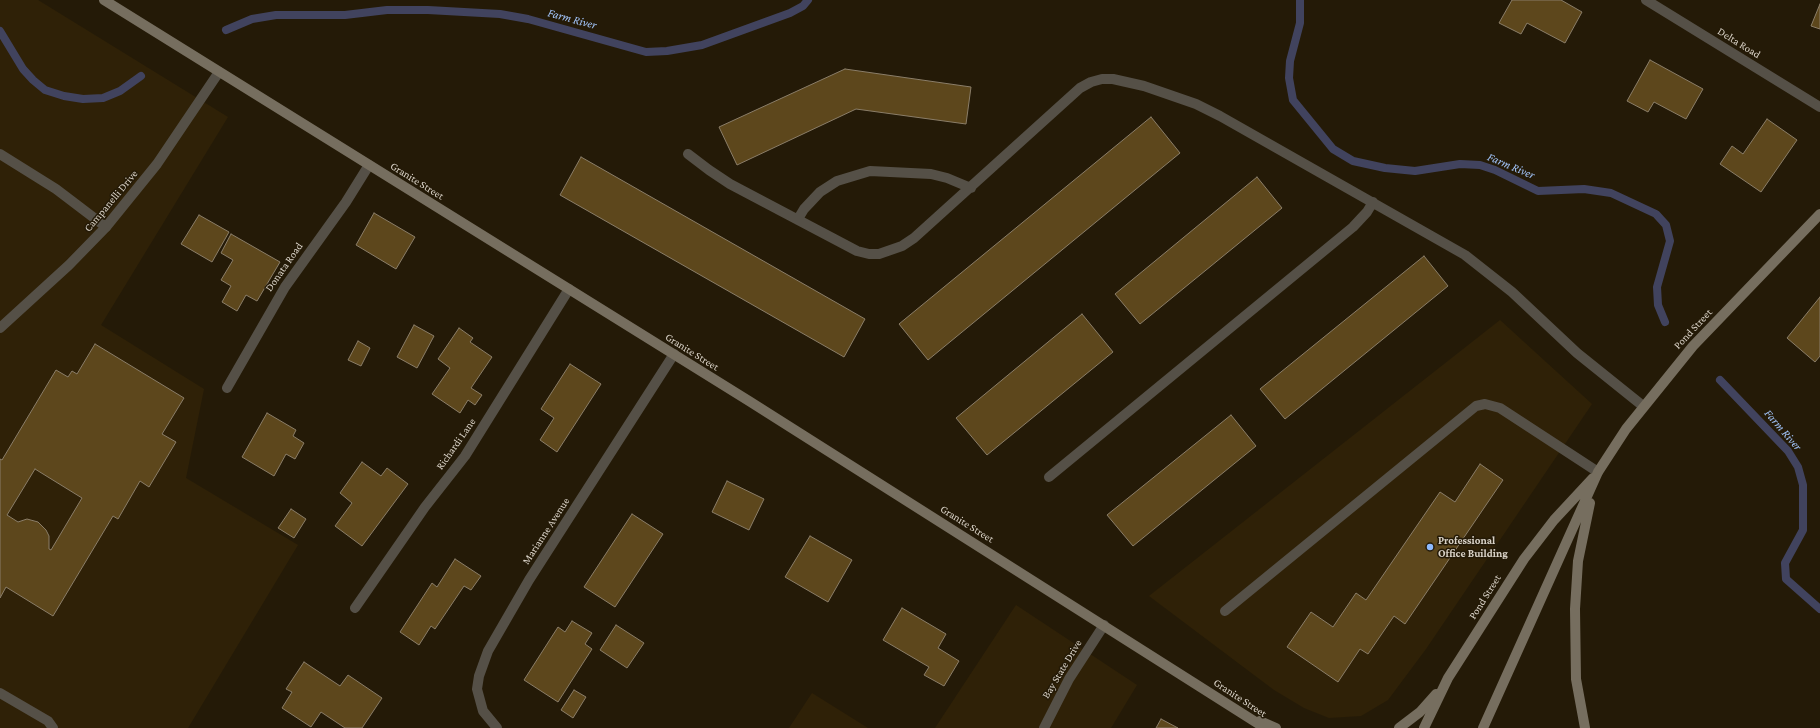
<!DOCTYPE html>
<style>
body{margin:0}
canvas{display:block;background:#241a07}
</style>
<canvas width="1820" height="728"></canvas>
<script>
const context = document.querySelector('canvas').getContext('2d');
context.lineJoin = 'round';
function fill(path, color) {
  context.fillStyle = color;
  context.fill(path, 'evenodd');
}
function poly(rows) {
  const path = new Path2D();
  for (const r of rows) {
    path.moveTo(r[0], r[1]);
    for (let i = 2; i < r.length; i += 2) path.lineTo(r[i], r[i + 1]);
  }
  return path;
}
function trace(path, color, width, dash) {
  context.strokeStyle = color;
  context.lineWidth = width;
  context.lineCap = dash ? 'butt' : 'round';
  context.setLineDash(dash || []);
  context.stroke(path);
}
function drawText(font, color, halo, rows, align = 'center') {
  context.font = font + ' "Crimson Pro",serif';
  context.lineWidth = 3;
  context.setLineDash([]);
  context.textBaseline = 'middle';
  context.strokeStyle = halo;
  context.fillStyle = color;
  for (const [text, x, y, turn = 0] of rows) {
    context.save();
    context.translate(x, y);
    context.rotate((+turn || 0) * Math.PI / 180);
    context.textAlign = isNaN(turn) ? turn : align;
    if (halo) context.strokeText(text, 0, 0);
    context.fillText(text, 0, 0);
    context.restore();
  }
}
fill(poly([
 [0,0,38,0,228,117,101,325,204,389,186,478,298,545,188,728,0,728],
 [1500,320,1592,404,1426,649,1388,700,1361,716,1329,718,1304,708,1274,690,1149,596],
 [1016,605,1137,685,1111,728,935,728],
 [812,693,868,728,789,728]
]), '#2f2107');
trace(poly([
 [1300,0,1300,23,1290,61,1289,78,1293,100,1333,149,1353,161,1385,168,1415,171,1460,164,1480,165,1495,170,1538,191,1584,189,1611,193,1656,214,1666,225,1670,241,1657,287,1658,305,1665,322],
 [226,30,252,19,276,15,345,15,387,10,428,10,500,14,528,19,646,52,667,51,702,45,790,13,803,6,808,0],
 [0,31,23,69,33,80,45,90,64,96,83,99,103,98,120,91,141,76],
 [1720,380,1788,451,1798,467,1803,485,1803,530,1785,563,1786,579,1820,609]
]), '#41435e', 8);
const building = poly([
 [1512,0,1561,0,1582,12,1565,43,1527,23,1521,34,1499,23,1512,0],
 [1820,4,1820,29,1811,26,1820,4],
 [1650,60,1703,89,1686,119,1654,102,1648,112,1627,101,1650,60],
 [845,69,971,87,966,124,856,109,737,165,719,127,845,69],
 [1151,117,1180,153,928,360,899,324,1151,117],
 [1767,119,1797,140,1761,192,1720,164,1732,146,1743,154,1767,119],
 [581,157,865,319,844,357,560,195,581,157],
 [1257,177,1282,208,1140,324,1115,294,1257,177],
 [374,213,415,237,396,269,356,245,374,213],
 [199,215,229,232,212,262,181,244,199,215],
 [231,234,280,262,257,301,246,295,237,311,222,302,231,286,221,280,233,260,221,253,231,234],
 [1424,256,1448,286,1285,419,1260,389,1424,256],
 [1820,297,1820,356,1815,362,1787,338,1820,297],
 [1082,314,1113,352,987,455,956,418,1082,314],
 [414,325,434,336,417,368,397,357,414,325],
 [459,328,473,338,470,342,492,357,471,388,482,395,475,405,468,400,460,413,432,394,450,368,438,359,459,328],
 [358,341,370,348,361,366,348,360,358,341],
 [95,344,184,398,162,434,176,442,149,487,140,481,118,519,113,516,53,616,6,587,0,598,0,459,2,460,56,370,68,377,72,371,77,374,95,344],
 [35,469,82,498,51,550,49,549,49,536,46,530,38,522,27,519,18,522,7,515,35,469],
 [570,364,601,384,557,452,540,440,554,418,541,409,570,364],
 [267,413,296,430,293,436,304,443,295,459,286,454,274,476,242,457,267,413],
 [1231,415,1256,446,1133,546,1107,515,1231,415],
 [362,462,381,476,387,468,408,484,362,546,335,526,352,503,340,493,362,462],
 [1480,464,1503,480,1405,624,1394,616,1368,654,1360,649,1338,682,1287,647,1311,612,1333,627,1356,593,1366,600,1440,492,1455,502,1480,464],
 [727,481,764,499,749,530,712,512,727,481],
 [291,509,306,519,294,538,278,528,291,509],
 [632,514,663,534,615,607,584,587,632,514],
 [810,536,852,560,828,602,785,577,810,536],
 [455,559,481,576,471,590,464,586,435,629,431,626,419,645,400,632,432,583,437,587,455,559],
 [902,608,946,634,938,648,959,661,944,686,924,675,929,667,883,640,902,608],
 [572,621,592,633,585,644,592,649,558,702,524,680,558,627,565,632,572,621],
 [616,625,644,643,627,668,600,650,616,625],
 [304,662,340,686,348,675,382,698,362,728,345,728,321,712,311,727,282,708,292,692,286,689,304,662],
 [574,690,586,697,573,718,561,710,574,690],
 [1161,719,1178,728,1156,728,1161,719]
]);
fill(building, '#5d471c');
trace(building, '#8a7d68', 1);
trace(poly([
 [0,154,56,189,106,227],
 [688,154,709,170,730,184,857,251,869,254,879,254,902,246,914,238,1080,88,1091,82,1102,79,1113,79,1144,86,1196,104,1220,116,1465,255,1512,292,1577,353,1643,406],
 [798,219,804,209,820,192,837,181,870,171,931,174,947,178,971,188],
 [1049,477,1353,227,1367,212,1373,202],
 [1225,611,1476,406,1485,404,1500,408,1598,472],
 [0,693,48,721,53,728]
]), '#555047', 10);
trace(poly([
 [1646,0,1820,107],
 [0,328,69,265,106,227,157,164,219,72],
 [227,388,285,287,346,202,369,165],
 [355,608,425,507,465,456,569,289],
 [497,728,483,711,477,689,479,676,488,651,529,580,674,354],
 [1044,728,1069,679,1104,625]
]), '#555047', 10);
trace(poly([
 [104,0,749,401,1265,728],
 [1260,721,1276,728],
 [1399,728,1420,712,1436,694],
 [1424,728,1448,678,1524,559,1554,520,1593,478],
 [1483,728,1598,472,1626,429,1693,346,1820,214],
 [1585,728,1576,679,1575,609,1578,561,1590,503]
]), '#766e5f', 10);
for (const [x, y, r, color] of [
 [1430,547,4,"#8db9fc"]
]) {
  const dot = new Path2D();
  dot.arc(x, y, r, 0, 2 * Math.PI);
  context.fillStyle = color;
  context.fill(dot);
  trace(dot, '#241a07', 1.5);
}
drawText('11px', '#d9d2c7', '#241a07', [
 ["Delta Road",1739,43,32],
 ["Granite Street",417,181,32],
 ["Campanelli Drive",111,201,-50],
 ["Donata Road",284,267,-55],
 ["Pond Street",1693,329,-47],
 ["Granite Street",692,352,32],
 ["Richardi Lane",456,444,-55],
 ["Granite Street",967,524,32],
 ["Marianne Avenue",546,531,-57],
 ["Pond Street",1485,597,-58],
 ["Bay State Drive",1062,669,-59],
 ["Granite Street",1240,698,33]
]);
drawText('bold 11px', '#d9d2c7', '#241a07', [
 ["Professional",1438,541],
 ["Office Building",1438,554]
], 'left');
drawText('italic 12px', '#a1c3f8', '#241a07', [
 ["Farm River",572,19,15],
 ["Farm River",1511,166,23],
 ["Farm River",1783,430,49]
]);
</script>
